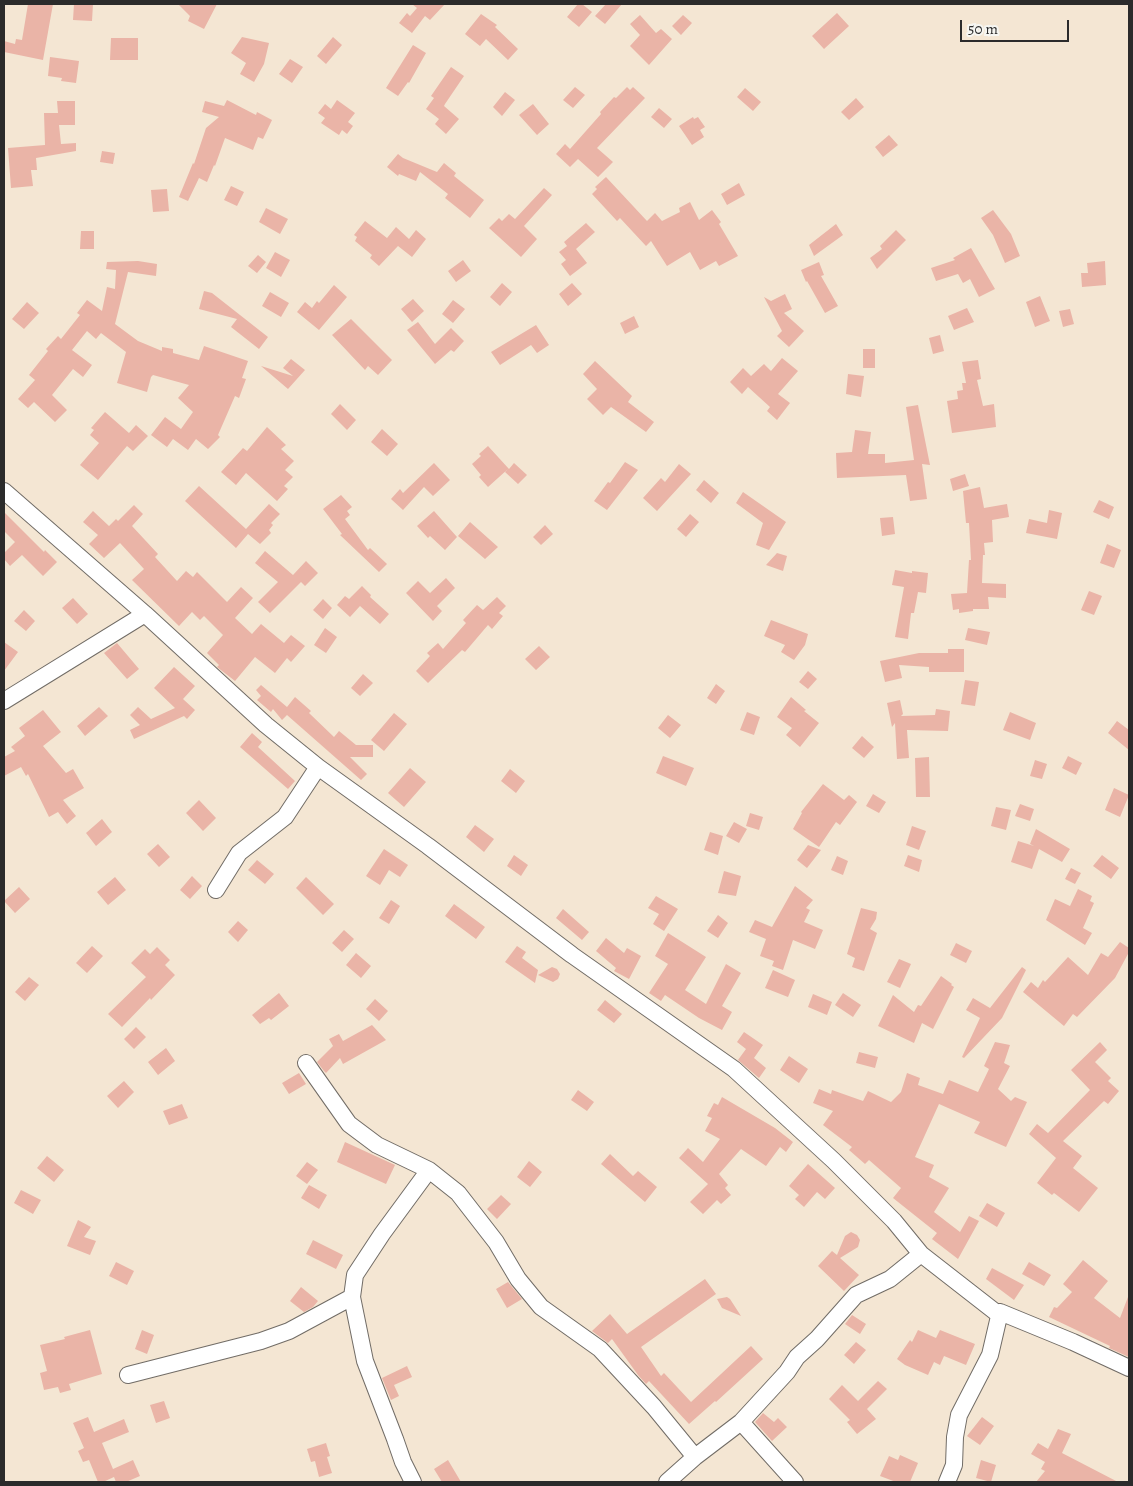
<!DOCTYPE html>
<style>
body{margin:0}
#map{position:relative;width:1133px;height:1486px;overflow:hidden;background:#f4e6d3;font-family:Alegreya,serif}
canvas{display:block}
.frame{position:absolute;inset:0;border:5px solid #2b2b2b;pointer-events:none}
.scale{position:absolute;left:960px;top:20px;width:109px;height:22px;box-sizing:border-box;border:2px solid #2b2b2b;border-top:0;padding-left:6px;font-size:15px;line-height:18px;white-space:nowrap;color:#2b2b2b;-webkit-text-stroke:4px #f6f6f2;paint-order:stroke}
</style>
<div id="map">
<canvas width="1133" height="1486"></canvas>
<div class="frame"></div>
<div class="scale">50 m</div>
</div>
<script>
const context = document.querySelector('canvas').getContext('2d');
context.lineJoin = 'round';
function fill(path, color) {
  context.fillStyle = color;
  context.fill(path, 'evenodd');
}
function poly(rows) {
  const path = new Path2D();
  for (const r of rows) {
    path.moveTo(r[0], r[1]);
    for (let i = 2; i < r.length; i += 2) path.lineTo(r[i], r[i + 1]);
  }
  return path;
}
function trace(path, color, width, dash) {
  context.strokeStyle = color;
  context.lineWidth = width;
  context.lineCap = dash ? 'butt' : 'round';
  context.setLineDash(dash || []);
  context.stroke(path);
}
fill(poly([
 [28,4,53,4,43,60,4,52,4,41,15,44,16,39,22,40],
 [74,4,93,4,92,21,73,20],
 [178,4,217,4,204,29,188,21,190,16],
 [412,4,445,4,430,20,425,16,412,33,399,23,407,13,410,16,417,8],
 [578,4,582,4,592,12,579,27,567,17],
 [606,4,622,4,605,24,595,16],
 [837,13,849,26,824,49,812,36],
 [481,14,497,25,495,27,518,49,508,60,486,39,480,46,465,34],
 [640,15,656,33,661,29,672,39,649,65,630,46,640,35,630,24],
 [683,15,692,23,681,35,672,26],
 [242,37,269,43,264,64,254,82,240,74,246,63,231,53],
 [333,37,342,45,326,64,317,56],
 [111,38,138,38,138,60,110,60],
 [413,45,426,53,409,83,408,82,398,96,386,88],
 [50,57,79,61,76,83,61,81,62,78,48,76],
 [290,59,303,67,292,83,279,74],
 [451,67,464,76,445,104,444,106,459,119,446,134,435,124,439,119,426,109,434,98,431,96],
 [575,87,585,95,573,108,563,100],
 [627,87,630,90,633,87,645,98,597,148,613,162,598,177,578,159,570,167,556,154,565,144,570,149,601,114,600,112,614,97,616,98],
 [745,88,761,102,753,111,737,97],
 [505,92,515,100,502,116,493,107],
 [856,98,864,107,849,120,841,112],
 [227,100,256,115,257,112,272,120,263,139,258,137,253,150,225,138,215,166,214,165,207,182,199,178,188,201,179,197,193,163,194,164,206,128,219,117,202,112,205,101,224,106],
 [337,100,355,113,348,122,353,126,347,134,342,130,339,135,321,123,325,118,318,113,325,104,331,109],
 [57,101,75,101,75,125,59,125,61,144,76,143,76,151,36,158,37,170,31,170,33,186,11,188,8,148,45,145,44,113,58,113],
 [533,104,549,124,537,135,519,115],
 [659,108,672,119,664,128,651,117],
 [693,117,694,119,698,117,705,127,700,130,704,137,692,145,679,126],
 [889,135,898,145,883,157,875,147],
 [102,151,115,153,113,164,100,162],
 [398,154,403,158,437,172,444,163,456,173,454,176,484,200,470,218,445,198,448,194,420,172,416,181,399,174,398,176,387,167],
 [606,177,647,221,655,213,662,221,680,212,679,208,690,202,699,220,712,210,721,222,719,224,738,256,719,266,716,261,700,270,690,252,667,266,651,241,646,246,620,218,617,221,592,194,597,189,595,187],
 [739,183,745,195,727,205,721,194],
 [231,186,244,192,237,206,224,200],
 [544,188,552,195,524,226,537,239,521,257,489,228,499,218,502,221,509,214,515,219],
 [167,189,169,211,153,212,151,190],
 [266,208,288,219,280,234,259,222],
 [993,210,1011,234,1020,256,1005,263,993,235,981,218],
 [365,221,387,238,396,227,409,239,416,230,426,239,412,257,398,246,379,266,370,258,372,255,355,241,357,237,354,235],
 [586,223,595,232,576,249,587,263,570,276,561,264,566,260,559,252,567,246,564,242],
 [836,224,843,235,814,256,809,245],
 [896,230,906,240,877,269,870,258,882,249,880,246],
 [81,231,94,231,94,249,80,249],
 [971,248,995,289,979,297,970,279,963,283,958,274,936,281,931,268,955,260,953,258],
 [275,252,290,260,281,277,266,268],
 [258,255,266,262,257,273,248,266],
 [463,260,471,271,456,282,448,271],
 [138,261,157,264,156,276,128,272,115,324,138,341,162,351,162,347,173,349,173,353,199,360,204,346,248,361,242,378,246,379,239,398,235,396,218,435,220,437,208,449,196,439,188,450,173,439,167,447,151,435,165,417,181,429,193,412,178,398,189,385,153,375,151,377,147,392,117,383,126,352,101,333,96,339,87,331,72,350,92,365,83,377,73,369,52,395,67,410,55,422,34,402,28,408,18,399,35,380,29,375,48,351,46,349,58,336,61,339,80,315,77,313,87,300,102,311,107,287,115,289,116,270,106,269,107,262],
 [1105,261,1106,285,1082,287,1081,273,1088,273,1087,263],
 [819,262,824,275,821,276,838,306,825,313,807,281,806,282,801,270],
 [502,283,512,292,500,306,490,297],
 [572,283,582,294,568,306,559,294],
 [334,285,347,297,319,330,297,312,305,302,312,308,317,301,319,303],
 [204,291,212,293,268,337,259,349,231,327,237,319,199,309],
 [270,292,289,303,281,317,262,306],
 [785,294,792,309,784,313,804,331,789,347,777,336,782,331,764,297,771,301],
 [1040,296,1050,321,1035,327,1026,302],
 [413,299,424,311,412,322,401,309],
 [453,300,465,309,453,323,442,314],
 [27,302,39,313,24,329,12,319],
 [967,308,974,322,954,330,948,316],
 [1070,309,1074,324,1063,327,1059,311],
 [634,316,639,327,625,334,620,323],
 [351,319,392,360,378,375,368,366,365,370,332,335],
 [418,322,435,344,451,328,464,341,454,352,451,350,435,364,407,330],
 [536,325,549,345,537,353,531,345,500,365,491,352],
 [940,335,944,351,933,354,929,338],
 [863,349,875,349,875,368,863,368],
 [782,358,798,371,778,394,790,403,777,420,767,411,770,407,748,387,742,394,730,382,743,368,751,376,764,364,771,371],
 [291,359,305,370,288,389,261,366,293,376,283,368],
 [978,360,981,379,977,380,983,406,994,404,996,427,952,433,947,401,958,399,957,391,963,390,962,383,966,383,962,362],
 [595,361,632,396,628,402,654,422,646,432,611,407,603,415,587,399,597,389,583,374],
 [848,374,864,376,861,397,846,394],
 [340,404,356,420,347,430,331,414],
 [918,405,930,465,922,464,927,499,910,501,906,475,837,478,836,453,852,452,855,430,871,432,868,454,885,454,885,463,914,460,906,407],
 [105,412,129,433,136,425,148,436,133,451,127,446,98,480,80,465,99,443,90,435,94,430,91,428],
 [267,427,286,445,281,449,294,461,285,470,293,477,284,486,288,489,277,501,246,473,236,485,221,472,243,448,247,451],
 [382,429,398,444,387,456,371,442],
 [488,446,509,469,514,463,527,475,518,484,505,472,508,469,488,487,479,477,481,475,472,464,481,456,479,454],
 [625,462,638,470,607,510,594,501,608,482,610,483],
 [434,463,450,480,433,496,424,487,403,510,391,499,400,489,403,493],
 [679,464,691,474,657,511,643,498,661,478,665,482],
 [965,474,969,486,953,491,950,479],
 [704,480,719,493,711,503,696,490],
 [199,486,246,529,269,504,280,514,271,523,273,525,269,530,271,533,260,544,248,534,236,548,185,501],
 [980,487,984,508,1007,504,1009,517,992,520,993,542,984,543,985,555,983,555,982,583,1006,584,1006,598,988,597,989,609,973,609,973,611,959,613,959,609,953,610,951,594,967,593,969,560,971,560,969,523,966,523,963,491],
 [743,492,786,522,769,550,756,545,763,523,736,503],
 [341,495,352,507,347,511,350,515,345,519,368,550,370,548,387,564,379,572,340,535,342,534,323,509],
 [1099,500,1114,507,1109,519,1093,512],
 [134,505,143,514,132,526,158,554,155,557,177,581,186,571,193,577,197,572,227,602,241,587,253,598,235,618,252,634,261,624,284,643,291,635,305,646,291,662,287,658,275,673,255,657,235,681,217,667,219,665,207,653,223,635,204,616,200,620,192,612,179,626,132,580,144,569,120,543,104,558,89,544,98,535,83,522,93,511,109,526,116,519,118,521],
 [1049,510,1062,513,1057,539,1026,533,1029,519,1047,523],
 [434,511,457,537,445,550,430,536,428,538,417,526],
 [4,512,44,552,45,550,57,562,43,576,22,555,10,566,4,559,4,553,15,542,4,531],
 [690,514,699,522,686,537,677,529],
 [893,517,895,534,882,536,880,518],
 [470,522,498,547,485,559,458,536],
 [545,525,553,534,541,545,533,537],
 [1107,544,1121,550,1114,568,1100,563],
 [265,551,300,581,293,575,306,561,318,573,305,586,301,582,270,613,258,602,278,582,255,563],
 [777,553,787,556,783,571,766,565],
 [895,570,912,573,912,571,928,573,926,593,918,592,914,613,911,613,908,639,895,637,904,587,892,585],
 [446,578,455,588,437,606,442,611,433,621,406,593,418,581,430,593],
 [362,586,371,595,370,597,389,614,380,624,360,606,350,617,337,605,345,596,349,599],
 [1089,591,1102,596,1094,615,1081,610],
 [497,597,506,606,499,613,503,616,492,629,488,625,465,652,462,650,428,683,416,671,430,656,427,653,438,643,443,649,466,623,463,620,477,605,483,610],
 [73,598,88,614,77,624,62,608],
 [323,599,332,608,323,619,313,610],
 [24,610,35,621,26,631,14,621],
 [771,620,808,634,805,645,794,660,781,652,785,645,764,636],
 [325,628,337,637,326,653,314,645],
 [968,628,990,632,987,645,965,640],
 [4,642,18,652,4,671],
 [117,643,139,669,127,679,104,653],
 [539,646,550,657,536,670,525,659],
 [948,649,964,649,964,672,929,672,929,667,899,665,902,678,885,682,880,661,919,653,948,653],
 [174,667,195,686,183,699,195,710,187,719,184,716,134,739,130,730,140,725,130,715,138,707,151,719,175,708,154,688],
 [808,671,817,679,808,689,799,682],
 [363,674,373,683,360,696,351,688],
 [965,680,979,682,975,706,961,704],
 [716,684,725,691,716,704,707,698],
 [261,685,287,707,295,697,311,711,309,713,334,737,339,731,356,745,373,745,373,757,350,757,367,774,361,780,287,715,282,720,273,709,271,712,257,700,261,696,256,690],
 [791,697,806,710,804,711,819,723,800,747,786,735,792,728,777,717],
 [900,700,903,714,901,716,935,715,936,709,950,711,948,731,907,730,909,758,897,759,895,723,892,727,887,703],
 [99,707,108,716,85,736,77,726],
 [43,710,61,732,43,746,66,773,73,769,84,788,63,800,76,816,67,824,58,812,49,817,28,774,26,776,21,767,4,776,4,757,15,751,11,747,25,736,19,728],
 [747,712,760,717,754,735,740,730],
 [1010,712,1036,723,1030,740,1003,730],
 [394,713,407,724,384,751,371,740],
 [668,715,681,725,670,738,658,728],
 [1117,721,1129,730,1129,750,1108,733],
 [252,733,262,742,258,747,295,781,288,789,240,747],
 [862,736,874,747,864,758,852,748],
 [663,756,694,768,686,786,656,773],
 [1068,756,1082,763,1076,775,1062,768],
 [929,757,930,797,916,797,915,758],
 [1035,760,1047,764,1042,779,1030,776],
 [410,768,426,782,404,807,388,793],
 [510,769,525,781,516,793,501,781],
 [823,784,844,800,849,795,857,802,840,825,836,822,819,847,793,829,802,813,801,812],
 [1114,788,1129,795,1120,817,1105,810],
 [873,794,886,802,879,813,866,806],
 [199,800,216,818,203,831,186,813],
 [1020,804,1034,809,1030,821,1015,816],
 [996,807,1011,810,1006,830,991,826],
 [750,813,763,817,759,830,746,826],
 [102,819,112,832,96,846,86,833],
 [734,822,747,829,739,843,726,836],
 [475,825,494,839,484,852,466,837],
 [912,826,926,831,919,850,906,845],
 [1036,829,1070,849,1062,862,1039,849,1032,869,1011,862,1018,841,1034,846,1030,844],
 [710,832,723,836,718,855,704,850],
 [158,844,170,857,159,867,147,854],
 [808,845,821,850,807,868,797,860],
 [384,849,408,865,400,877,389,870,380,885,366,876],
 [514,855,528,865,521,876,507,866],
 [908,855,922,860,919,872,904,866],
 [1102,855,1119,868,1111,879,1093,866],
 [837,856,848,861,843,875,831,870],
 [257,860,274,874,265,884,248,870],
 [1071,868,1081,873,1075,884,1065,879],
 [724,871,741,876,736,896,718,893],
 [192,876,202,886,190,899,180,890],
 [115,877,126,890,108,905,97,892],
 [306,877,334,904,323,915,296,888],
 [795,886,813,900,806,908,810,910,804,922,823,930,815,949,793,940,783,970,772,966,774,961,760,956,766,939,749,932,755,920,772,927],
 [19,887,30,899,15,913,4,901],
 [1078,889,1092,896,1090,901,1094,903,1083,928,1092,933,1085,945,1046,920,1055,899,1070,906],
 [656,896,678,909,664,931,653,924,659,914,648,908],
 [391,900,400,906,389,924,379,918],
 [454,904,485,927,476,939,445,916],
 [861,908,877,912,876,919,870,929,877,933,864,971,852,967,855,958,847,954],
 [563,909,589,932,582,940,556,918],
 [718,915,728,923,718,938,707,931],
 [238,921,248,930,238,942,228,932],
 [344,930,354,939,342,952,332,943],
 [668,933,706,957,685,990,706,1004,726,964,741,973,722,1006,732,1012,722,1030,699,1018,665,995,661,1001,649,993,668,964,655,956],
 [606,938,624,953,627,948,641,956,629,979,614,971,616,968,596,951],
 [1120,942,1129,948,1129,952,1115,978,1077,1017,1073,1014,1064,1026,1023,992,1031,982,1038,988,1043,980,1045,982,1068,957,1088,975,1101,953,1108,957],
 [956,943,972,951,966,963,950,955],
 [92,946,103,956,87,973,76,963],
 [517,946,526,952,522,958,538,970,535,983,505,962],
 [157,947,170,960,165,965,175,975,151,1000,150,998,122,1027,108,1014,146,977,131,963,145,949,150,954],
 [356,953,371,966,361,978,346,965],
 [899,959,911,964,900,988,887,982],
 [552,967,557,969,560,974,558,979,553,982,538,975],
 [1022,967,1026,970,1002,1018,964,1058,962,1057,980,1018,966,1010,973,998,990,1008],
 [773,970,795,980,788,997,765,988],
 [941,976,952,984,951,985,954,987,933,1029,922,1023,914,1043,878,1026,893,995,914,1012,918,1005,921,1006],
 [29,977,39,985,25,1001,15,992],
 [279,993,289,1006,271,1020,269,1018,260,1024,252,1015],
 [843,993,861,1005,853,1017,835,1005],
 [813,994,832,1002,827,1015,808,1007],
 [375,999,388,1011,379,1021,366,1009],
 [605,1000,622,1014,614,1023,597,1010],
 [372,1025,386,1040,343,1064,340,1058,326,1073,324,1071,317,1062,333,1046,329,1039,339,1034,343,1041],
 [136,1027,146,1037,134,1049,124,1039],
 [744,1032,763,1045,754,1058,766,1068,759,1078,738,1060,746,1049,737,1042],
 [995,1042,1010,1045,1004,1063,1010,1066,998,1089,1011,1101,1015,1097,1027,1102,1006,1147,974,1133,980,1122,939,1104,915,1157,934,1165,929,1177,949,1188,934,1212,960,1232,969,1216,979,1221,958,1259,932,1239,937,1233,893,1198,901,1188,869,1160,865,1164,849,1150,852,1147,823,1125,833,1111,813,1103,819,1089,831,1094,832,1090,863,1101,868,1091,891,1102,901,1092,907,1073,920,1078,918,1085,943,1094,949,1080,978,1092,989,1069,984,1066],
 [1100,1042,1107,1050,1095,1062,1111,1078,1108,1081,1119,1091,1108,1104,1104,1101,1063,1141,1082,1156,1073,1168,1098,1188,1079,1212,1054,1193,1052,1195,1037,1183,1056,1158,1029,1134,1037,1124,1048,1133,1090,1090,1071,1070],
 [166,1048,175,1061,158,1075,148,1062],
 [859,1052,878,1057,875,1068,856,1063],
 [789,1056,808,1069,799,1083,780,1070],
 [299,1073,306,1084,289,1094,282,1083],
 [124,1081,134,1092,118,1108,107,1096],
 [578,1090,594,1102,587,1111,571,1100],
 [722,1097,775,1128,793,1142,786,1152,780,1147,766,1166,741,1149,719,1174,728,1185,725,1188,731,1195,721,1204,717,1200,703,1214,690,1202,708,1184,679,1158,688,1148,703,1162,720,1139,705,1131,712,1118,707,1116,714,1103,718,1105],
 [182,1104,188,1118,169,1125,163,1111],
 [345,1142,395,1165,386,1184,337,1162],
 [610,1154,633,1176,638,1171,657,1187,645,1202,601,1164],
 [47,1156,64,1170,54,1182,37,1168],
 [529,1161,542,1172,530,1187,517,1177],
 [307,1162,318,1170,307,1184,296,1176],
 [808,1164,835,1188,825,1199,817,1192,804,1207,795,1199,799,1195,789,1186],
 [309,1185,327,1195,319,1209,301,1198],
 [21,1190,41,1200,33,1214,14,1203],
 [501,1195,511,1204,497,1219,487,1209],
 [987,1203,1005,1213,997,1227,979,1216],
 [78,1220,91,1227,84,1237,96,1241,90,1255,67,1246],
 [851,1232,857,1235,860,1240,858,1247,840,1258,859,1275,844,1291,818,1266,832,1251,837,1255,845,1236],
 [313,1240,343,1255,336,1269,306,1254],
 [1083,1260,1108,1281,1094,1298,1120,1318,1128,1297,1129,1297,1129,1357,1109,1348,1110,1346,1049,1317,1054,1307,1057,1308,1072,1292,1063,1284],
 [116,1262,134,1271,127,1285,109,1276],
 [1029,1262,1051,1275,1044,1286,1022,1274],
 [992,1268,1024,1285,1014,1300,986,1279],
 [705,1279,716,1294,641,1347,661,1376,664,1373,691,1402,751,1346,763,1359,716,1402,715,1401,689,1424,649,1381,646,1384,638,1375,612,1339,608,1343,592,1331,610,1314,627,1334],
 [508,1282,522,1299,507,1308,496,1289],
 [301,1287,318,1301,313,1307,304,1312,290,1301],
 [727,1297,730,1299,741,1316,722,1308,717,1299],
 [852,1315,866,1324,860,1334,845,1324],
 [90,1330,102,1374,69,1384,71,1390,60,1393,58,1387,44,1390,40,1373,47,1371,40,1345,65,1339,64,1337],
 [142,1330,154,1335,147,1354,135,1349],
 [918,1330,936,1338,940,1330,975,1344,966,1365,944,1356,940,1365,934,1362,928,1375,905,1365,897,1359,910,1340,912,1342],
 [856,1342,866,1350,854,1364,844,1355],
 [407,1366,412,1377,394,1385,399,1396,391,1400,382,1378],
 [878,1381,887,1389,867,1409,876,1419,857,1434,847,1422,850,1420,829,1399,842,1385,858,1401],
 [164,1401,170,1418,156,1423,150,1405],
 [763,1413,774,1422,778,1418,787,1427,772,1441,755,1422],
 [88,1417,94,1432,124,1419,129,1432,102,1443,113,1469,133,1460,140,1476,126,1482,116,1482,114,1477,103,1482,98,1482,89,1460,83,1462,78,1451,84,1448,73,1423],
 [982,1417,994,1426,980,1445,967,1436],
 [1058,1429,1071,1434,1062,1453,1118,1482,1036,1482,1045,1471,1041,1469,1045,1462,1031,1454,1038,1443,1048,1449],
 [326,1443,330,1456,327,1457,332,1473,319,1477,315,1461,311,1462,307,1449],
 [900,1455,918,1463,910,1482,896,1482,880,1476,889,1456,898,1460],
 [448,1460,461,1482,442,1482,434,1469],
 [981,1460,996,1465,991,1482,976,1478]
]), '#eab4a7');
const minor = poly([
 [4,491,145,614,266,725,318,767,428,846,572,955,734,1069,834,1161,894,1221,921,1254,998,1314,1000,1312,1073,1342,1129,1368],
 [4,701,145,614],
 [216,890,239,853,285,817,318,767],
 [306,1063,349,1124,377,1145,429,1170,458,1193,496,1242,518,1279,541,1307,600,1349,654,1407,695,1457],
 [128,1375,261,1341,289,1331,352,1297],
 [741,1422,795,1482],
 [413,1482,403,1462,395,1439,365,1361,352,1297,355,1275,382,1234,429,1170],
 [667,1482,695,1457,741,1422,787,1372,797,1357,817,1339,856,1295,890,1279,921,1254],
 [947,1482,954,1465,955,1437,959,1415,990,1355,1000,1312]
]);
trace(minor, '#716c66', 18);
trace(minor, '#fff', 16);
</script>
